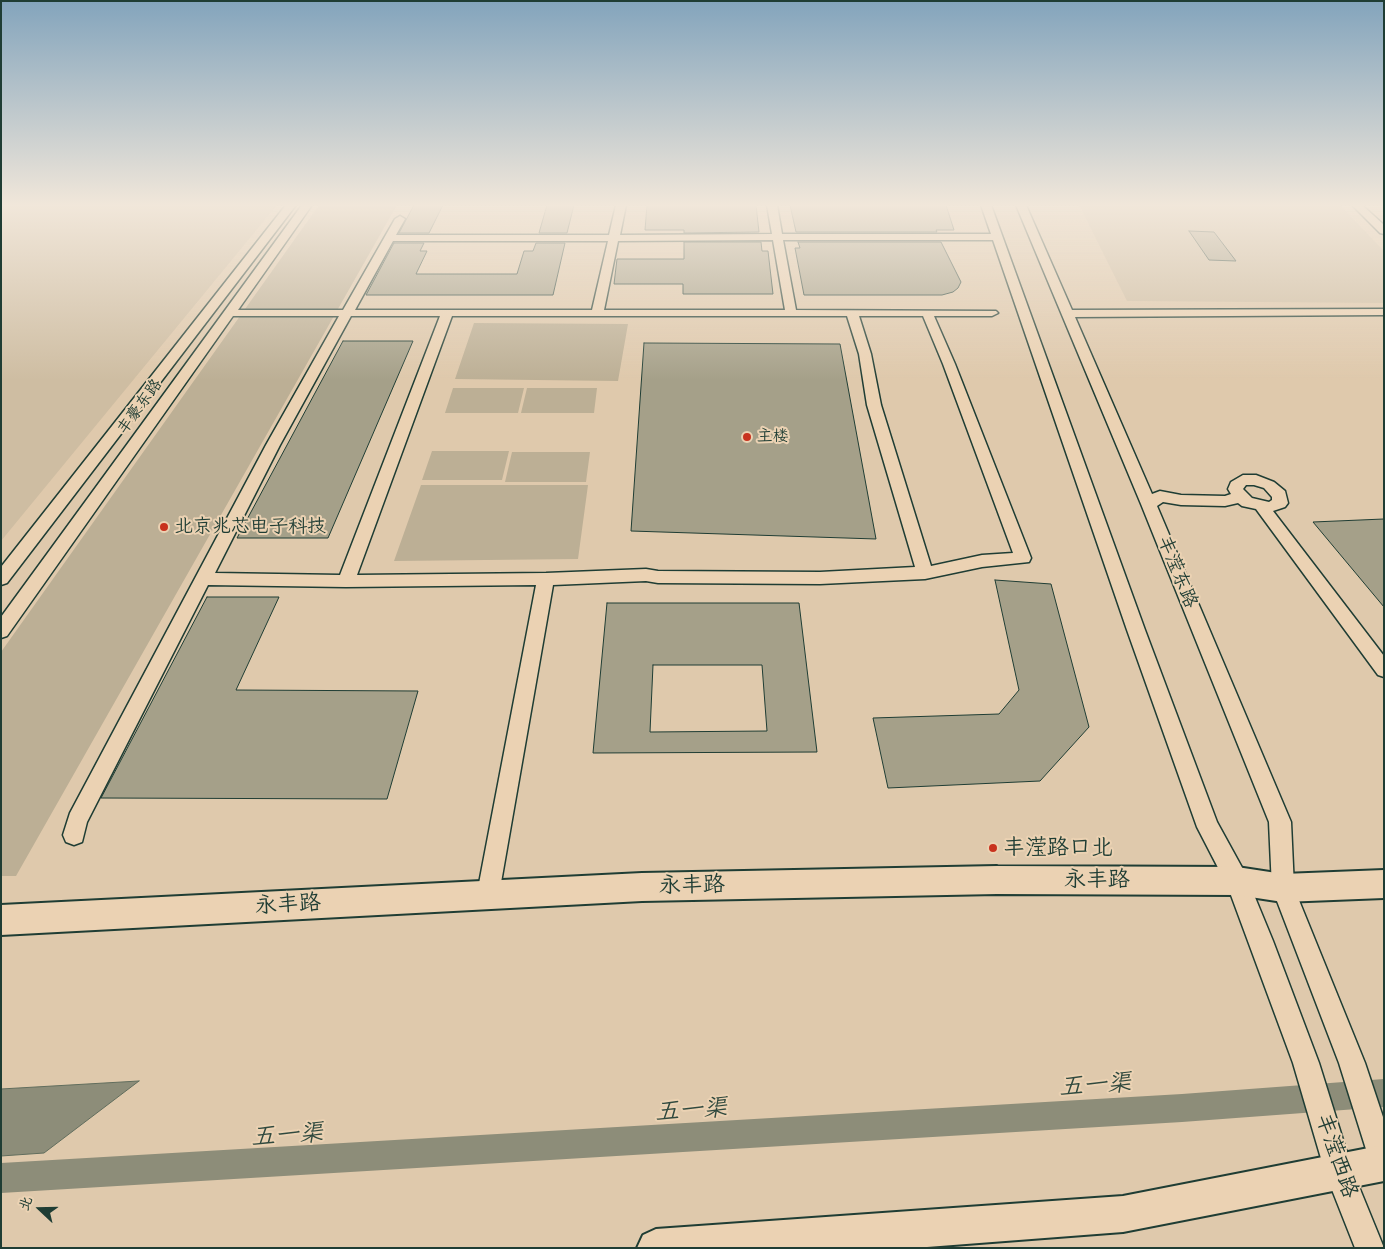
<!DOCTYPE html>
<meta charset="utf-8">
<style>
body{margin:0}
#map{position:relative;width:1385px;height:1249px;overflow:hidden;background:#dfc9ac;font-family:Itim,"LXGW WenKai TC",sans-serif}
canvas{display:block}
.frame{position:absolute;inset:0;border:2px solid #1f3d34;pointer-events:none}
.north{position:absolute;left:15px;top:1184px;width:50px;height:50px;-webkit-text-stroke:4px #ebd2b3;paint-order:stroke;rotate:291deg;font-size:14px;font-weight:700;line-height:20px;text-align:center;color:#1f3d34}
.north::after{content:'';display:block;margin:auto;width:18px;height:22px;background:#1f3d34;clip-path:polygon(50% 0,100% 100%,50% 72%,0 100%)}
</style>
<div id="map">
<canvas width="1385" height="1249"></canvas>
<div class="frame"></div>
<div class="north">北</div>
</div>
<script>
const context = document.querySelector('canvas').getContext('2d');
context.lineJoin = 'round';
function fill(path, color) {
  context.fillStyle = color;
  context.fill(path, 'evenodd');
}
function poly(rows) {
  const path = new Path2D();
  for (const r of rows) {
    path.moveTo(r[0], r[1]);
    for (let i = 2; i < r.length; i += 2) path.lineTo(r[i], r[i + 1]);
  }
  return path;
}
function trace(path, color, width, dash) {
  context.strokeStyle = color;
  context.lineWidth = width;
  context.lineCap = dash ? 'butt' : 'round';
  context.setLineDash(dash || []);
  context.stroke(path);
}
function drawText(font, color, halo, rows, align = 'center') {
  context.font = font + ' Itim,"LXGW WenKai TC",sans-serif';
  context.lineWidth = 4;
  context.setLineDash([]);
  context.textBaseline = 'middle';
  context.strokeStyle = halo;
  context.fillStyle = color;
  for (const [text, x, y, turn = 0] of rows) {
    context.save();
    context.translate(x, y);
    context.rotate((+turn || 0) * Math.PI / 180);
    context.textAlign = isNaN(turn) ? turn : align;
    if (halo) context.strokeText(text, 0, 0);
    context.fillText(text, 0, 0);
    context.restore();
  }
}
fill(poly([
 [1,205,277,205,1,541],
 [1079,205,1340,205,1384,251,1384,303,1127,301]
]), '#cebda2');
fill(poly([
 [319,205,397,205,16,876,1,876,1,652],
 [474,323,628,324,618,381,455,379],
 [453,388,524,388,518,413,445,413],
 [527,388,597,388,594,413,521,413],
 [432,451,509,451,502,480,422,480],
 [512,452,590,452,586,482,505,482],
 [421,485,588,485,578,559,394,561]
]), '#bcaf95');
const water = poly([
 [139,1081,44,1153,1,1156,1,1089,139,1081]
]);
fill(water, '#8d8d79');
trace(water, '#616d5d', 1);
fill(poly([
 [1384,1079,1384,1107,1182,1122,1,1193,1,1163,1182,1094,1384,1079]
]), '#8d8d79');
const building = poly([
 [414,205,443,205,429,233,399,233,414,205],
 [547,205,574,205,567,233,539,233,547,205],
 [647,205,756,205,759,232,684,233,684,230,645,230,647,205],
 [790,205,946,205,954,230,936,230,937,232,796,232,790,205],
 [1189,231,1214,232,1236,261,1209,260,1189,231],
 [684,242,761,242,762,251,768,251,773,294,683,294,683,284,614,284,617,259,684,259,684,242],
 [798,242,941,242,961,282,958,288,953,292,942,295,804,295,795,248,800,248,798,242],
 [394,243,424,243,420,251,427,251,416,274,517,274,524,251,533,251,536,243,565,243,553,295,366,295,394,243],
 [343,341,413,341,328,538,237,538,343,341],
 [644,343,840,344,876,539,631,531,644,343],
 [1384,519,1384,607,1313,522,1384,519],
 [995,580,1051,584,1089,727,1040,781,888,788,873,718,999,714,1019,690,995,580],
 [207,597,279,597,236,690,418,691,387,799,101,798,207,597],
 [607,603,799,603,817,752,593,753,607,603],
 [653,665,762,665,767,731,650,732,653,665]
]);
fill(building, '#a5a089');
trace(building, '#1f3d34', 1);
const minor = poly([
 [286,205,296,205,7,583,1,585,1,567,286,205],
 [302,205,312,205,238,310,343,310,395,219,400,216,405,219,396,235,609,235,616,205,626,205,620,235,772,234,767,205,777,205,782,234,991,234,981,205,991,205,1145,630,1217,822,1245,873,1273,941,1319,1063,1353,1172,1384,1248,1355,1248,1325,1172,1293,1063,1228,887,1197,827,1127,630,993,240,783,240,796,310,996,311,998,313,992,316,934,316,955,364,1031,558,1029,562,982,567,925,579,820,584,658,583,646,581,553,585,499,894,496,902,488,905,480,902,477,894,536,585,346,587,208,585,87,822,82,842,74,845,66,842,63,835,70,813,266,445,339,316,233,316,7,636,1,638,1,617,302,205],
 [773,240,785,310,604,310,618,241,773,240],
 [393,241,608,241,592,310,355,310,393,241],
 [351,316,440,316,340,575,215,573,280,445,351,316],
 [452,316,847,316,859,354,867,405,915,567,820,572,658,571,646,569,546,573,357,575,452,316],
 [859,316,923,316,943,364,1013,553,982,555,931,566,881,405,871,354,859,316],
 [1016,205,1026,205,1072,310,1384,309,1384,315,1075,317,1152,494,1160,491,1181,495,1225,496,1231,494,1228,489,1231,482,1243,475,1256,475,1274,482,1285,491,1288,503,1285,507,1273,511,1384,656,1384,677,1378,675,1256,509,1242,506,1238,503,1225,506,1181,505,1163,502,1157,506,1291,822,1294,888,1365,1063,1384,1120,1384,1176,1374,1172,1370,1162,1339,1063,1272,888,1269,822,1141,504,1016,205],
 [1246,485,1254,485,1264,488,1272,497,1272,500,1269,502,1252,498,1243,489,1246,485],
 [1352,205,1362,205,1384,225,1384,234,1380,233,1352,205]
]);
const major = poly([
 [997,866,1237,867,1283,874,1384,870,1384,898,1283,902,1237,895,997,894,642,901,1,935,1,905,642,873,997,866],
 [1384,1145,1384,1181,1123,1232,914,1248,637,1248,643,1235,656,1229,1123,1196,1384,1145]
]);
trace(minor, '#1f3d34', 3);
trace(major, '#1f3d34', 4);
fill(minor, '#ebd2b3');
fill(major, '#ebd2b3');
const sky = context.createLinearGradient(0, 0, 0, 380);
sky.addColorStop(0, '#83a4bc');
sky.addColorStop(0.54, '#f1e7da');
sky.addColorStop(1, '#f1e7da00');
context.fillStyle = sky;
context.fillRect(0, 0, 1385, 380);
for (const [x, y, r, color] of [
 [747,437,5,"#c8321e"],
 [164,527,5,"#c8321e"],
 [993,848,5,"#c8321e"]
]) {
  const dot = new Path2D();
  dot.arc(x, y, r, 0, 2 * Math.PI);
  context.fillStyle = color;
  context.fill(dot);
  trace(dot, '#ebd2b3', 2);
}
drawText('16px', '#1f3d34', '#ebd2b3', [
 ["丰豪东路",140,407,-54]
]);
drawText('16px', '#1f3d34', '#ebd2b3', [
 ["主楼",757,437]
], 'left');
drawText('19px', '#1f3d34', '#ebd2b3', [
 ["北京兆芯电子科技",174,527]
], 'left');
drawText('19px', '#1f3d34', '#ebd2b3', [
 ["丰滢东路",1177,572,68]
]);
drawText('22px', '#1f3d34', '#ebd2b3', [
 ["丰滢路口北",1003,848]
], 'left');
drawText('22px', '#1f3d34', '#ebd2b3', [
 ["永丰路",1097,880],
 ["永丰路",692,886,-1],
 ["永丰路",288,905,-3],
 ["丰滢西路",1336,1156,71]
]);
drawText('italic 24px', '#30493e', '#ebd2b3', [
 ["五一渠",1095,1086,-4],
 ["五一渠",691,1111,-4],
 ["五一渠",287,1136,-4]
]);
</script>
